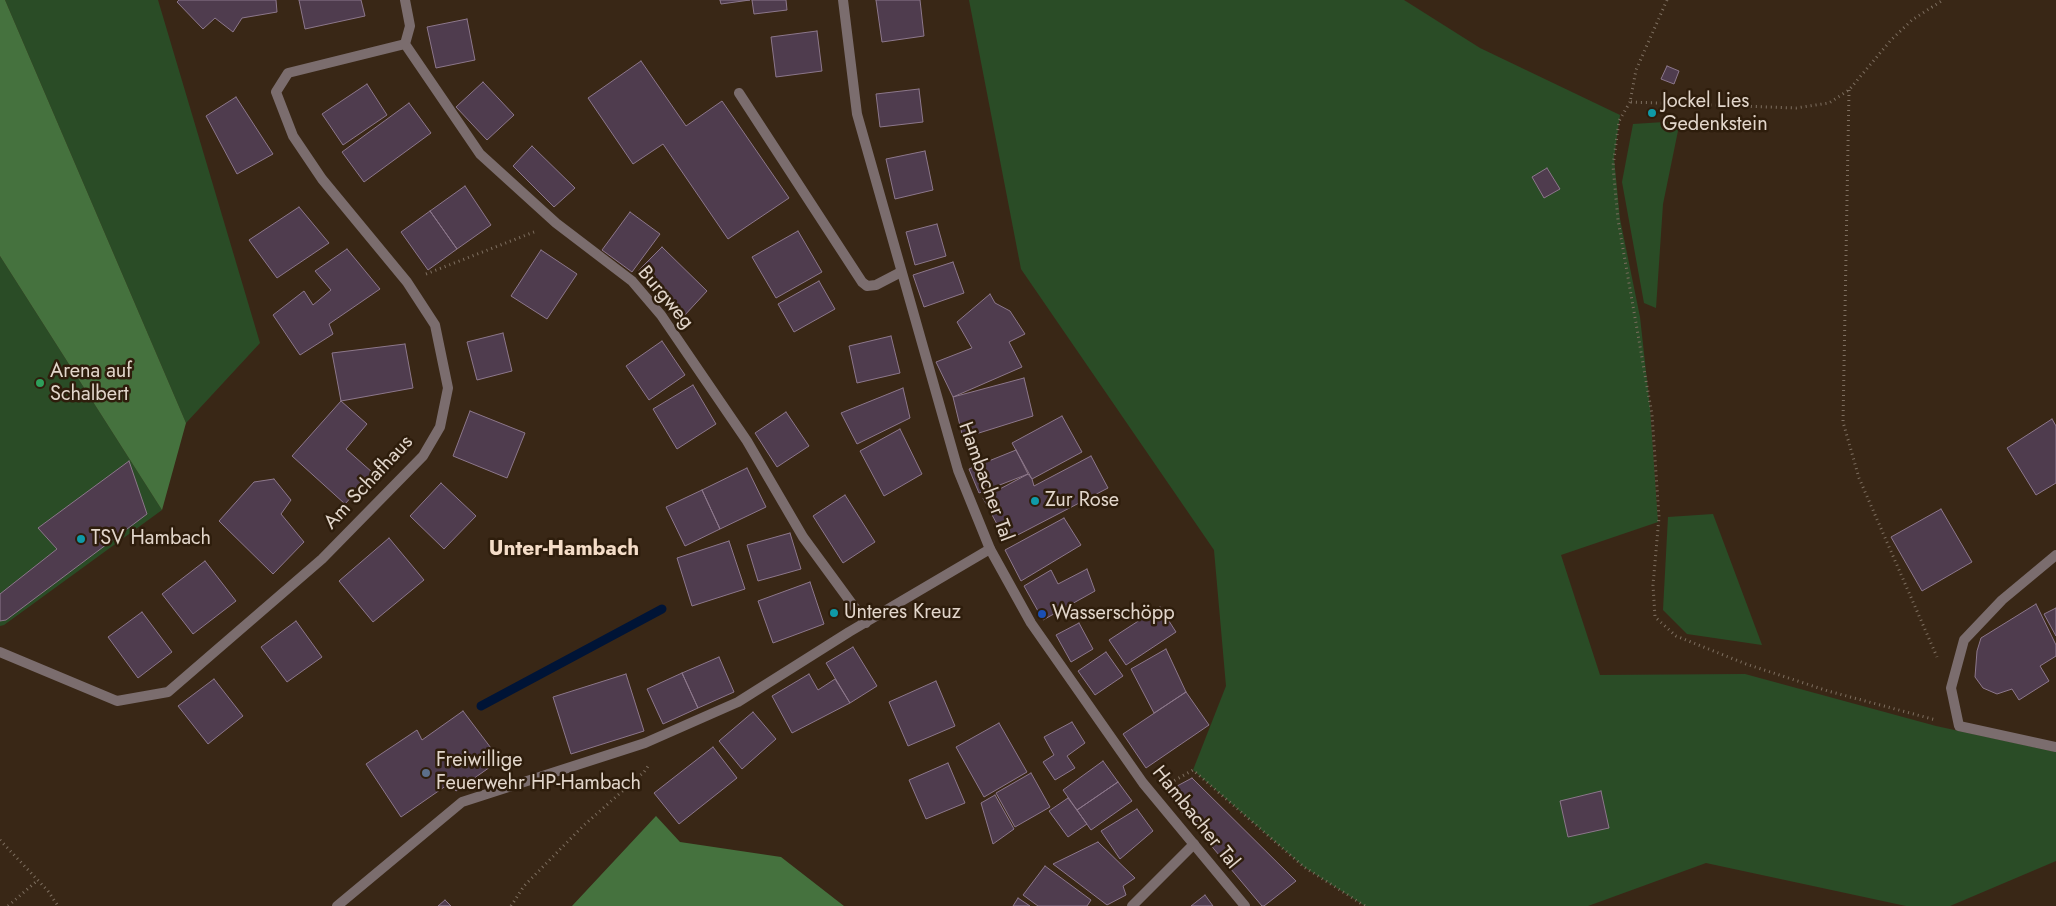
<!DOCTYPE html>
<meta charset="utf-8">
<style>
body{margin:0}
canvas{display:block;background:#392716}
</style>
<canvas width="2056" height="906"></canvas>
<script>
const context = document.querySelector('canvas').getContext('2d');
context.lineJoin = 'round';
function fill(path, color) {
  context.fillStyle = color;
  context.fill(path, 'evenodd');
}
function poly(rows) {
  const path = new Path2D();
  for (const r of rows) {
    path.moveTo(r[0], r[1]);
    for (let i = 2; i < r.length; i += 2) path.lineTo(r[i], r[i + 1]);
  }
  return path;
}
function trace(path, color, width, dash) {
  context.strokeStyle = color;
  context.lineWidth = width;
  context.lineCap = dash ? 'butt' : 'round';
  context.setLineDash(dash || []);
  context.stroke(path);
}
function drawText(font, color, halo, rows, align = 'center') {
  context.font = font + ' Jost,sans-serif';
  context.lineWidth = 5;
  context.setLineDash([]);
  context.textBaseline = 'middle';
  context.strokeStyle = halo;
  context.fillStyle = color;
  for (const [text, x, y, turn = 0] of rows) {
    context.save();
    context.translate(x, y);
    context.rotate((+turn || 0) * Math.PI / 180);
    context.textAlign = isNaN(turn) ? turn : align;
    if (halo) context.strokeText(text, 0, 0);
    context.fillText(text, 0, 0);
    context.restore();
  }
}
fill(poly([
 [5,0,158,0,260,343,186,423],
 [969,0,1404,0,1480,48,1620,115,1614,158,1620,219,1640,317,1650,408,1658,522,1561,555,1600,675,1745,674,1936,726,2056,752,2056,861,1950,906,1906,906,1706,863,1588,906,1365,906,1304,867,1193,770,1226,686,1214,550,1021,269],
 [1680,121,1663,204,1656,308,1644,303,1622,182,1633,124],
 [0,256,162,510,4,625,0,626],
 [1713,514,1762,645,1687,634,1663,610,1668,517]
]), '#2a4c26');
fill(poly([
 [0,0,5,0,186,423,162,510,0,256],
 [656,816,680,842,781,857,844,906,572,906]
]), '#45723e');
trace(poly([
 [481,706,662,609]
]), '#001436', 9);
const building = poly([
 [179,0,276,0,277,12,242,18,233,32,215,18,203,29,177,2,179,0],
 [299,0,361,0,365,16,305,29,299,0],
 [720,0,750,0,721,4,720,0],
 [752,0,786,0,787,10,754,14,752,0],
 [876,0,920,0,924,36,882,42,876,0],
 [467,19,475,60,436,68,427,27,467,19],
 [817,31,822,71,776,77,771,37,817,31],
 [641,61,686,126,722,101,789,198,728,239,663,144,633,164,588,98,641,61],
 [1667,66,1679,71,1674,84,1661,79,1667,66],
 [483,82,514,115,487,140,456,107,483,82],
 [367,84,387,115,343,145,322,114,367,84],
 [919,89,923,122,880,127,876,94,919,89],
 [236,97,273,154,237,174,206,116,236,97],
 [409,103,431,133,364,182,342,152,409,103],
 [532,146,575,188,554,207,513,166,532,146],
 [925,151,933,190,895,199,886,159,925,151],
 [1547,168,1560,189,1544,198,1532,177,1547,168],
 [465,186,491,225,457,249,430,211,465,186],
 [299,207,329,243,277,278,249,240,299,207],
 [430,211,457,249,428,270,401,232,430,211],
 [630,212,660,234,632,272,602,250,630,212],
 [937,224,946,256,915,265,906,232,937,224],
 [798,231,822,272,776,298,752,257,798,231],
 [662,247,707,291,684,316,638,271,662,247],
 [347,249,380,289,329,324,333,334,300,355,273,315,304,291,313,305,331,290,315,271,347,249],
 [541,250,577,274,547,319,511,296,541,250],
 [953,262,964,293,924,307,913,275,953,262],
 [819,281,835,309,794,332,778,304,819,281],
 [990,294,995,303,1010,311,1025,334,1009,342,1022,367,953,397,936,362,972,348,957,322,990,294],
 [503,333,512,371,477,380,467,342,503,333],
 [891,336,900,373,857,383,849,346,891,336],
 [662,341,685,375,649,400,626,366,662,341],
 [405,344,413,388,341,401,332,353,405,344],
 [1024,378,1033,416,963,438,953,397,1024,378],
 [693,385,716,424,677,449,653,409,693,385],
 [903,388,910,418,857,444,841,413,903,388],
 [341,401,367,424,346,449,373,473,345,504,292,456,341,401],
 [470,411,525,433,507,478,453,456,470,411],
 [786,412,809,446,777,467,755,433,786,412],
 [1062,416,1082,452,1032,479,1012,443,1062,416],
 [2052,419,2056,426,2056,483,2036,495,2007,448,2052,419],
 [900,429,922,474,884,496,860,451,900,429],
 [1016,450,1028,474,979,493,969,469,1016,450],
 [1091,456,1108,488,1006,541,983,498,1028,474,1032,479,1034,486,1091,456],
 [129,461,147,514,6,620,0,621,0,594,57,549,38,528,129,461],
 [747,468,766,507,720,529,702,490,747,468],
 [274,479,291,500,281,514,304,542,273,574,219,521,254,482,274,479],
 [441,483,476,516,444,549,410,516,441,483],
 [702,490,720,529,685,546,666,507,702,490],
 [845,495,875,542,843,563,813,516,845,495],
 [1941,509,1972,562,1922,591,1891,537,1941,509],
 [1064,518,1081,545,1021,581,1005,550,1064,518],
 [790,533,801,569,758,581,747,545,790,533],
 [389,538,424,580,373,622,339,581,389,538],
 [729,541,745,589,692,606,677,558,729,541],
 [205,561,236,601,193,634,162,594,205,561],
 [1087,569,1095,591,1043,620,1024,586,1051,570,1058,584,1087,569],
 [810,582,824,624,773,643,758,601,810,582],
 [2036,604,2056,645,2056,656,2040,666,2049,681,2019,700,2012,689,1997,694,1983,688,1975,677,1977,651,1981,638,2036,604],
 [1160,607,1176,632,1126,665,1109,640,1160,607],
 [2056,608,2056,636,2044,614,2056,608],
 [142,612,172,652,138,678,108,637,142,612],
 [296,621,322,657,287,682,261,647,296,621],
 [1079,623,1093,649,1071,662,1056,635,1079,623],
 [853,647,877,686,850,703,826,663,853,647],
 [1166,649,1186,692,1154,713,1131,669,1166,649],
 [1106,652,1123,676,1095,695,1078,671,1106,652],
 [719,657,734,692,698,708,682,673,719,657],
 [682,673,698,708,663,724,647,689,682,673],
 [626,674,644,731,571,754,553,697,626,674],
 [809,674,818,690,835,679,850,703,792,733,772,696,809,674],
 [214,679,243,716,208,744,178,706,214,679],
 [936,681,955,726,908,746,889,702,936,681],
 [1186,692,1209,725,1146,768,1123,734,1186,692],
 [463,711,500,760,456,791,450,783,401,817,366,764,417,730,422,740,463,711],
 [753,712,776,739,742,769,719,741,753,712],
 [1072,722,1085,743,1067,756,1075,768,1055,780,1043,762,1054,755,1044,737,1072,722],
 [999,723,1027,772,984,797,956,747,999,723],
 [713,747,737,778,679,824,654,793,713,747],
 [1103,761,1118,782,1077,810,1063,790,1103,761],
 [948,763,965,803,926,819,909,780,948,763],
 [1031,773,1050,807,1015,827,996,793,1031,773],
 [1192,778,1296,881,1264,906,1262,906,1166,792,1192,778],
 [1118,782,1132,801,1091,830,1077,810,1118,782],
 [1601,791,1609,828,1568,837,1560,801,1601,791],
 [995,795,1014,829,993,844,981,803,995,795],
 [1068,798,1087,824,1068,837,1049,811,1068,798],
 [1137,809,1153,831,1120,859,1101,831,1137,809],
 [1098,842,1135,878,1123,886,1126,895,1107,905,1053,864,1098,842],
 [1045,866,1091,900,1087,906,1038,906,1023,895,1045,866],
 [1205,895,1213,906,1191,906,1205,895],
 [1018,898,1030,906,1013,906,1018,898],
 [445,900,451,906,438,906,445,900]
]);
fill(building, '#4f3c4e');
trace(building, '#8c778b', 1);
trace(poly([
 [1667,0,1636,70,1630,102,1796,108,1829,103,1849,90,1891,40,1912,20,1943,0],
 [1849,90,1843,422,1859,478,1937,657],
 [1630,102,1619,121,1613,166,1618,220,1652,415,1659,517,1653,585,1655,617,1676,636,1746,664,1828,691,1936,720],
 [426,274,534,232],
 [1170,783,1193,770,1304,867,1365,906],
 [0,840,48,891,58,906],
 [8,906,38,880],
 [511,906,524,886,583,826,644,772,649,765]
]), '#7e6f60', 3, [1, 4]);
trace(poly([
 [739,93,862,282,867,286,876,285,901,272],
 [1132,906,1194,844]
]), '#7b6d6e', 10);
trace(poly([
 [405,0,410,26,405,44,480,154,556,223,632,281,661,315,747,441,803,537,866,623],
 [2056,555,2002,600,1964,640,1951,688,1959,726,2056,747],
 [0,652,117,701,168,692,322,559,423,456,440,427,448,388,435,325,407,282,322,179,293,136,276,92,288,73,405,44],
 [337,906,462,802,645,743,738,702,849,632,990,549]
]), '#7b6d6e', 10);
trace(poly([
 [843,0,857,114,958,470,990,549,1031,623,1143,783,1245,906]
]), '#7b6d6e', 10);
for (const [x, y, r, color] of [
 [1652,113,5,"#0f9aa8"],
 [40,383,5,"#2e9e5b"],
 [1035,501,5,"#0f9aa8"],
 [81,539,5,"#0f9aa8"],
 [834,613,5,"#0f9aa8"],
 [1042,614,5,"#1a4fb4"],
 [426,773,5,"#5c6f8a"]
]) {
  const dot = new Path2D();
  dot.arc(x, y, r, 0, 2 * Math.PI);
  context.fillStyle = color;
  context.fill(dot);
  trace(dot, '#2e1d0c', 2);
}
drawText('20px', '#e2d6cb', '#2e1d0c', [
 ["Jockel Lies",1662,102],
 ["Gedenkstein",1662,125],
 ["Arena auf",50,372],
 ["Schalbert",50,395],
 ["Zur Rose",1045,501],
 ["TSV Hambach",91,539],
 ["Unteres Kreuz",844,613],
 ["Wasserschöpp",1052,614],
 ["Freiwillige",436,761],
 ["Feuerwehr HP-Hambach",436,784]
], 'left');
drawText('20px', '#e2d6cb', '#2e1d0c', [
 ["Burgweg",665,298,50],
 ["Hambacher Tal",985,482,70],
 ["Am Schafhaus",369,483,-47],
 ["Hambacher Tal",1195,818,51]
]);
drawText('bold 21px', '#f5ddc8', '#2e1d0c', [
 ["Unter-Hambach",564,550]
]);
</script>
